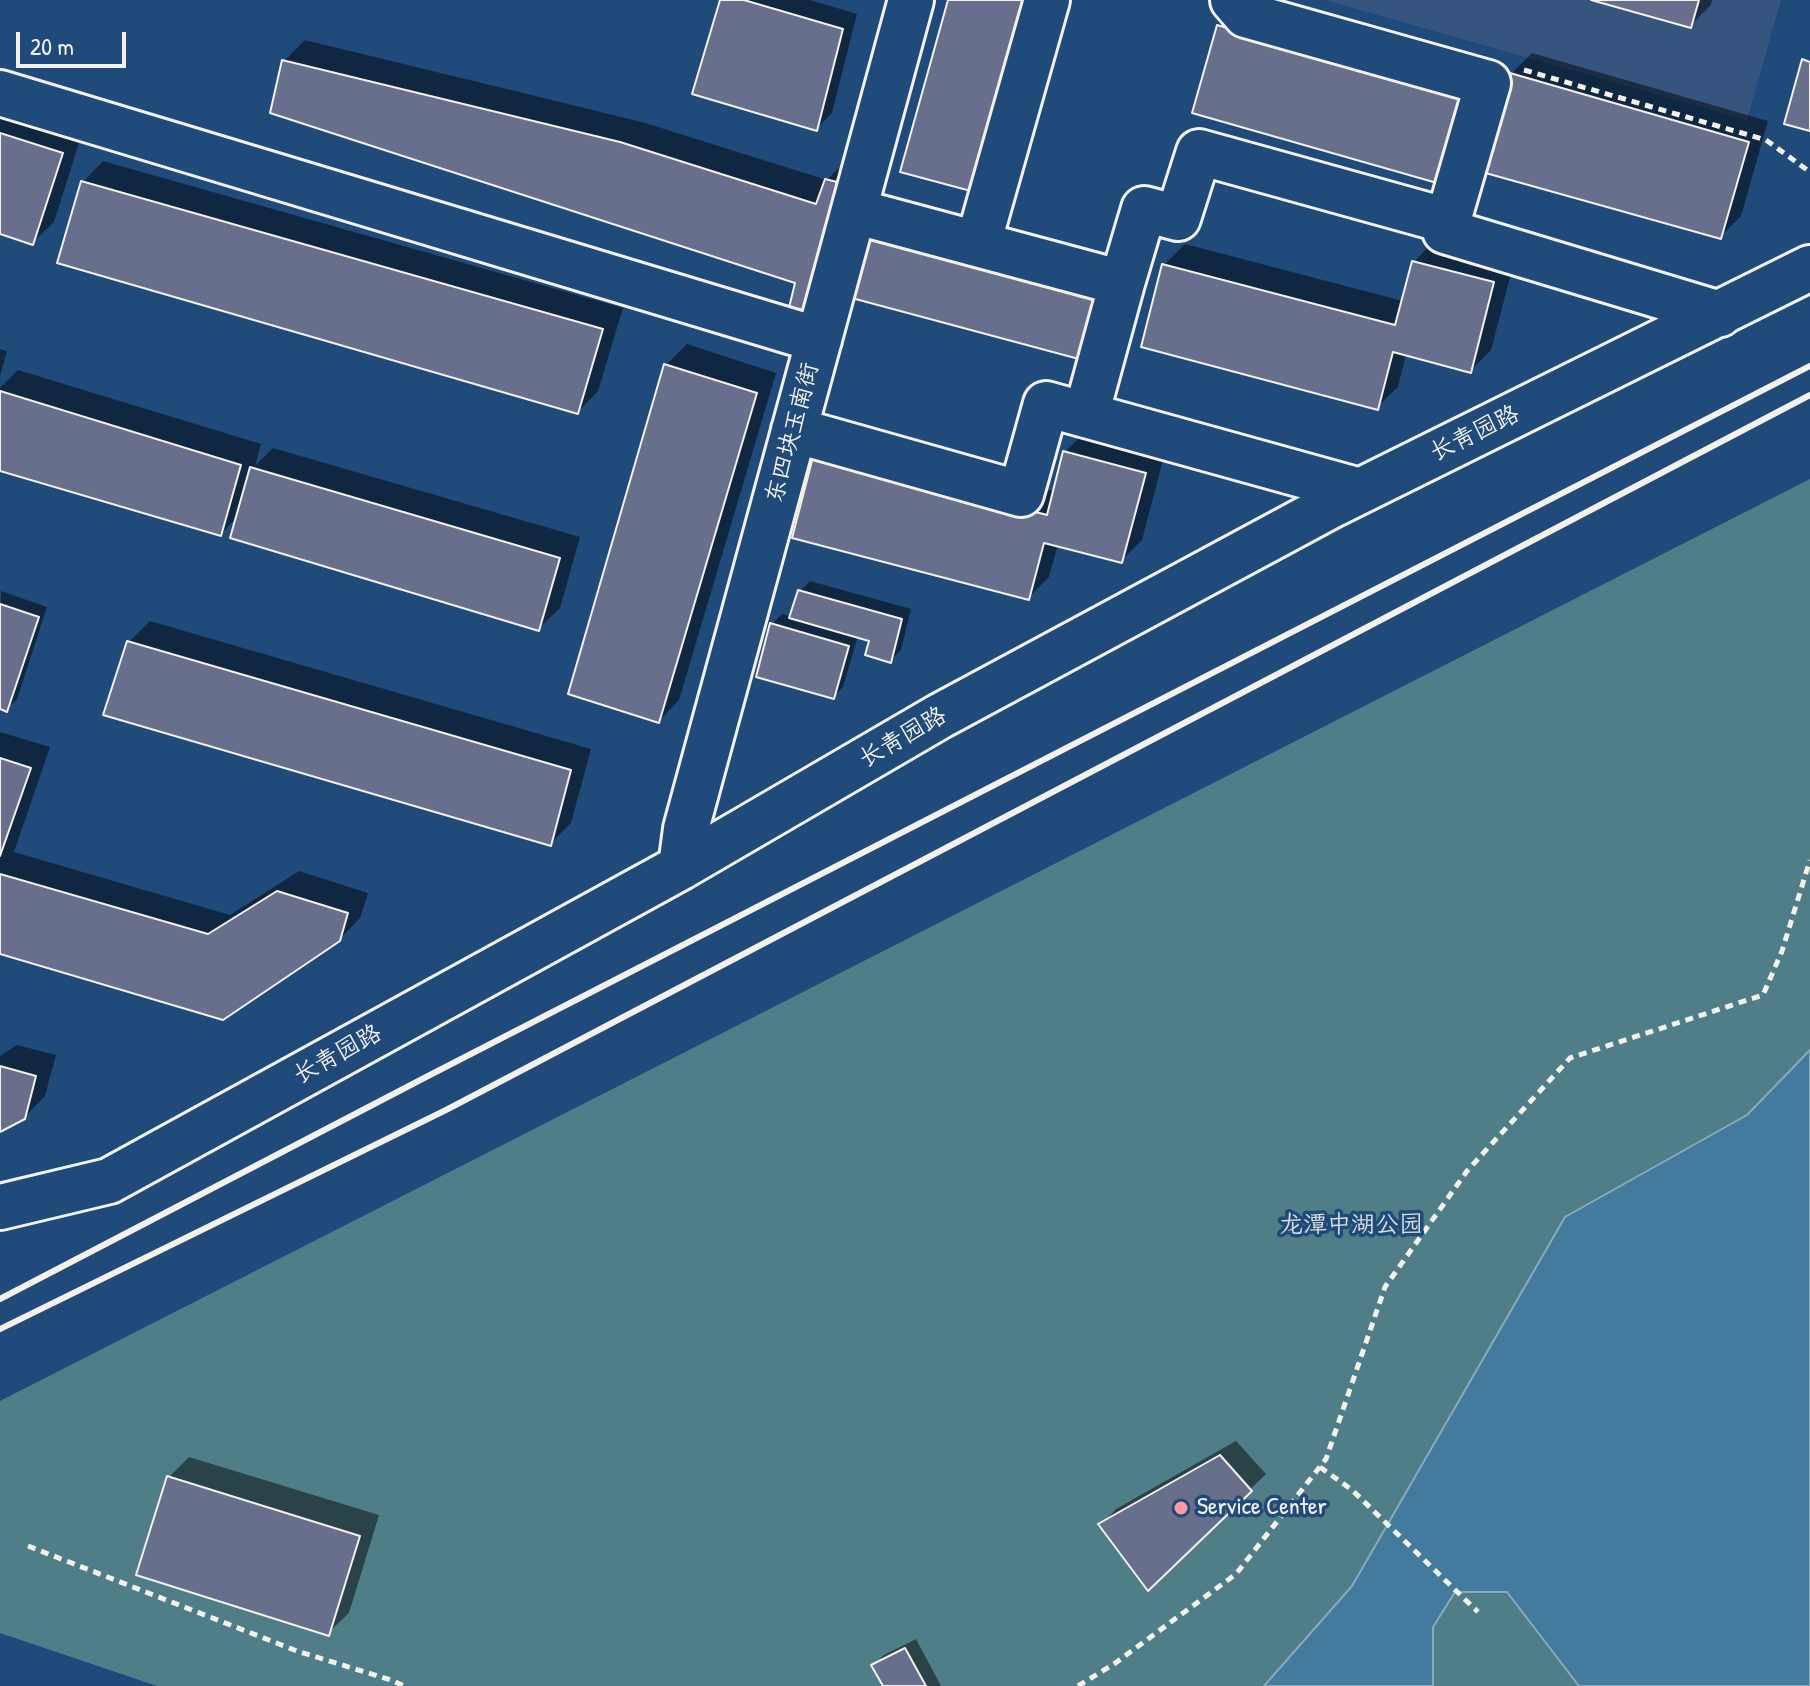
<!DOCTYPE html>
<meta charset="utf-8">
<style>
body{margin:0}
#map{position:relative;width:1810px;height:1686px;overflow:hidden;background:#1f4a7a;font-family:"Patrick Hand",sans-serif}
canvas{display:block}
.scale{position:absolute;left:16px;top:32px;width:110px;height:36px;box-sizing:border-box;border:4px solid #f4f1e8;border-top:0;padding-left:10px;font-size:24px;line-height:28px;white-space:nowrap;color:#f4f1e8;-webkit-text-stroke:6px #1f4a7a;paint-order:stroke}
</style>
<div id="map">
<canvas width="1810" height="1686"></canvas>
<div class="scale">20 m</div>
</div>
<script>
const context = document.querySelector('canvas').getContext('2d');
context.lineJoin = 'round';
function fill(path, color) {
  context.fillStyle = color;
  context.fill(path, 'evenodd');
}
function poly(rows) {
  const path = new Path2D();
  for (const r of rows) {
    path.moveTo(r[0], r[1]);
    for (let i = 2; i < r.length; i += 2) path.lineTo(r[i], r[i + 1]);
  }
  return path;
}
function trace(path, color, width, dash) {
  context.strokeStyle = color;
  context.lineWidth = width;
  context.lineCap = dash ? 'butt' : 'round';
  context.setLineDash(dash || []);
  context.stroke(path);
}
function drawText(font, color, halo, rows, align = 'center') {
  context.font = font + ' "Patrick Hand","LXGW WenKai TC",sans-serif';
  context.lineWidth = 7;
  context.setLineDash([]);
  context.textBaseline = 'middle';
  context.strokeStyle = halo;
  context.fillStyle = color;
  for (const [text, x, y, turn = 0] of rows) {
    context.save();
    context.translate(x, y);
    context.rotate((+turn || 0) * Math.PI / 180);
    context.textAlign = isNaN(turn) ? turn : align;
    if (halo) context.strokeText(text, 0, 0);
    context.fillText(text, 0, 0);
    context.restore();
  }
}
fill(poly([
 [1325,0,1781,0,1747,120]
]), '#35557f');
fill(poly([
 [1810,479,1810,1686,157,1686,0,1633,0,1401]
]), '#4f7e89');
const water = poly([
 [1810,1050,1810,1686,1579,1686,1507,1592,1455,1592,1433,1627,1433,1686,1264,1686,1352,1586,1565,1217,1747,1115,1810,1050]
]);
fill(water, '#427b9d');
trace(water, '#89aabb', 2);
fill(poly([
 [722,0,810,0,857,14,832,113,817,128],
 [1598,0,1712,0,1711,5,1690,26],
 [305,40,642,122,827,180,848,159,872,166,797,281,284,61],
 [1532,53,1768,121,1741,216,1721,236,1511,74],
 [0,106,82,133,54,222,33,242,0,232],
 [103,161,623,308,598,391,578,412,83,182],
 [1434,241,1514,262,1491,350,1470,371,1406,354,1398,387,1377,407,1164,265,1185,244,1403,301,1414,262],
 [687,344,776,373,679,700,659,721,666,365],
 [0,349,7,351,0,376],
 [18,370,261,444,255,466,273,448,580,537,560,608,539,628,239,515,221,534,0,469,0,388],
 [1086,431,1165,452,1142,540,1121,561,1058,544,1049,577,1028,598,836,434,1055,492,1065,452],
 [810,581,911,609,901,650,891,660,871,640,858,636,843,687,833,697,772,624,782,614,792,617,800,591],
 [1,591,47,607,17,699,7,709,0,707],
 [150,621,591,749,571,823,550,844,129,642],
 [0,732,50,747,14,852,230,915,299,871,368,893,360,918,339,940,0,952],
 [17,1045,56,1055,45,1096,24,1118,0,1130,0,1056],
 [1236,1441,1266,1474,1148,1588,1101,1525,1116,1509],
 [189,1457,379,1515,349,1613,328,1633,169,1477],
 [916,1639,941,1686,886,1686,873,1665,884,1655]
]), '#0007');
const building = poly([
 [720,0,744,0,843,29,817,131,692,94,720,0],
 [948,0,1038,0,982,194,900,172,948,0],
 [1591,0,1699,0,1691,28,1591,0],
 [1217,25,1462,96,1437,183,1192,113,1217,25],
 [1802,59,1810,62,1810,131,1784,124,1802,59],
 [282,60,620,142,816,204,825,179,853,186,815,327,786,320,795,283,270,113,282,60],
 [1510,73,1749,142,1721,239,1482,172,1510,73],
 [0,133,63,153,33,245,0,234,0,133],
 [81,181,603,329,578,414,57,263,81,181],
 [865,234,1107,299,1090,362,848,297,865,234],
 [1412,261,1494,282,1471,373,1393,352,1378,410,1141,347,1162,264,1395,325,1412,261],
 [664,364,757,393,659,723,568,694,664,364],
 [0,391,241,465,221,536,0,471,0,391],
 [1063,451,1146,473,1122,563,1044,543,1029,600,792,538,814,453,1047,515,1063,451],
 [250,467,560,558,539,631,230,538,250,467],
 [798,590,902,619,891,663,865,655,869,641,789,618,798,590],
 [0,604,39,617,7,712,0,709,0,604],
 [770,623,849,646,834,699,756,677,770,623],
 [127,641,571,770,551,846,103,715,127,641],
 [0,758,31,768,0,856,0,758],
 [0,874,208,934,277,891,348,913,340,941,223,1020,0,954,0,874],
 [0,1066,36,1076,25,1119,0,1132,0,1066],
 [1220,1455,1252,1491,1148,1591,1098,1524,1220,1455],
 [167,1476,360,1536,329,1636,136,1575,167,1476],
 [905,1648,926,1686,883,1686,871,1665,905,1648]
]);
fill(building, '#686f8c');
trace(building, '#f4f1e8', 2);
const street = poly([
 [1233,0,1246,15,1488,83,1445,231,1720,314],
 [0,93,819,340],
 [854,211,1122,283,1144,209,1178,218,1199,152,1448,221],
 [978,244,1047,0],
 [1086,415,1122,283],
 [794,430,1021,494,1046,404,1360,491],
 [681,867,686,829,911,0],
 [0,1207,109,1181,681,867,940,716,1334,504,1810,268]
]);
trace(street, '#f4f1e8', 50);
trace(poly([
 [1524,70,1766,140,1810,172],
 [1320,1467,1352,1490,1478,1612],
 [28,1546,297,1651,391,1680,404,1686],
 [1078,1686,1114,1664,1236,1574,1326,1459,1385,1287,1467,1171,1570,1058,1763,995,1782,951,1810,860]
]), '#f4f1e8', 5, [8, 6]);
trace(street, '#1f4a7a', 44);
trace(poly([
 [0,1299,428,1076,1810,366],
 [0,1329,446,1110,1810,395]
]), '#f4f1e8', 6);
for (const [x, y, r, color] of [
 [1181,1508,8,"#ff9aa2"]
]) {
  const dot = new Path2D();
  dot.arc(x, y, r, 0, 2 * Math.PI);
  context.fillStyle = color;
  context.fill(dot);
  trace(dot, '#1f4a7a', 3);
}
drawText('24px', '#f4f1e8', '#1f4a7a', [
 ["东四块玉南街",793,433,-75],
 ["长青园路",1475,434,-26],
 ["长青园路",903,738,-30],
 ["长青园路",338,1055,-29]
]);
drawText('24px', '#dbe0da', '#1f4a7a', [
 ["龙潭中湖公园",1351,1226]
]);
drawText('24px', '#f4f1e8', '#1f4a7a', [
 ["Service Center",1197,1508]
], 'left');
</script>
